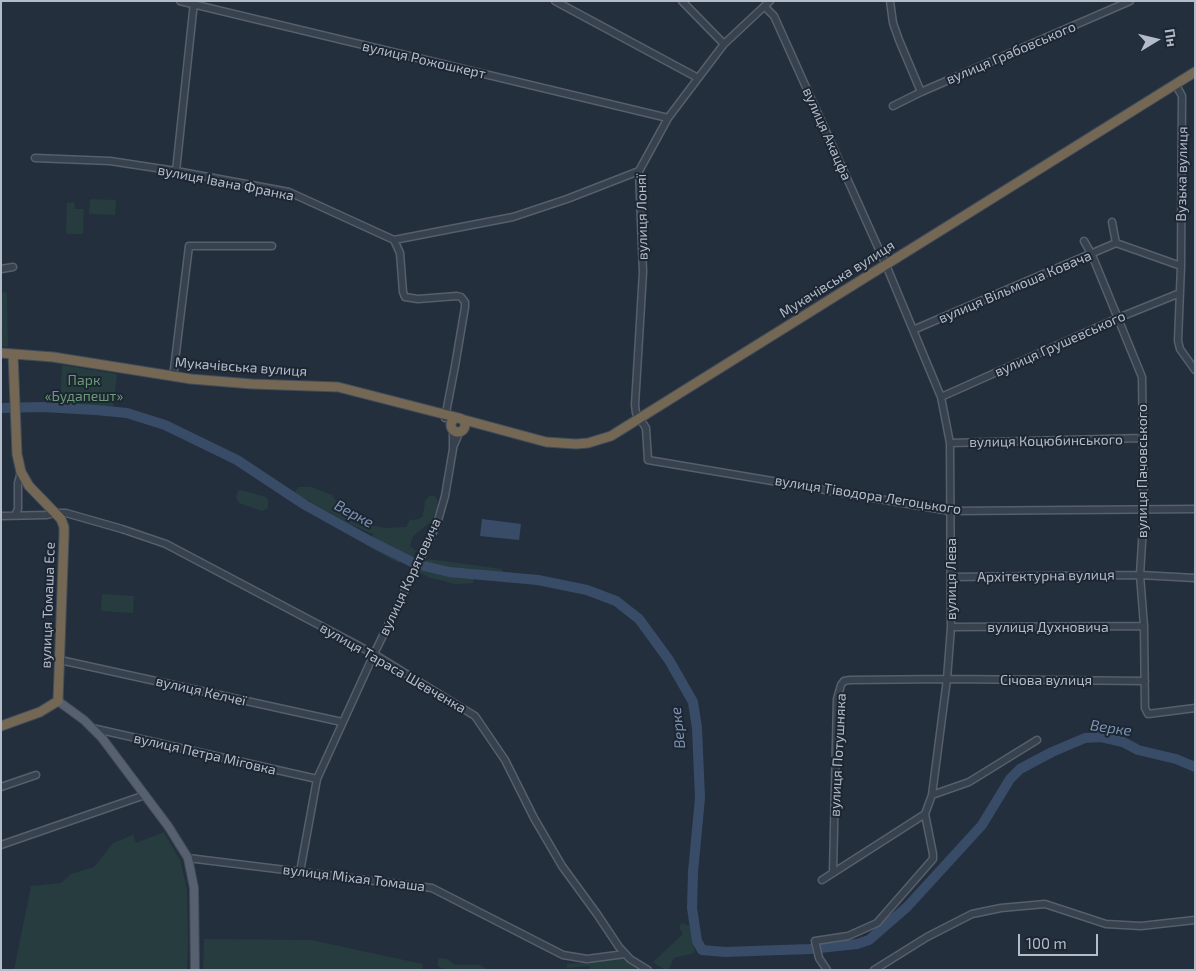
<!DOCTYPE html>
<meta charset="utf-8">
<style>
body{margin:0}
#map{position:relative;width:1196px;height:971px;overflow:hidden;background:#242f3e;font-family:"Exo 2",sans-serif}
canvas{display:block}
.frame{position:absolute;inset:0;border:2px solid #b4bcc9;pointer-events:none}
.north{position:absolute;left:1131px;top:15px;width:50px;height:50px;-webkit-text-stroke:4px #1d2633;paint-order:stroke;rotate:81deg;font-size:14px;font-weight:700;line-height:20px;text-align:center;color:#b4bcc9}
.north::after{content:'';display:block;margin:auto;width:18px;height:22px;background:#b4bcc9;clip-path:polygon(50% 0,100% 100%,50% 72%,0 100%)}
.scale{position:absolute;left:1018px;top:934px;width:80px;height:22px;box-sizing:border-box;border:2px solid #b4bcc9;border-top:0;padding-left:6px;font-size:15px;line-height:18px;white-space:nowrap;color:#b4bcc9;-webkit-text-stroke:4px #1d2633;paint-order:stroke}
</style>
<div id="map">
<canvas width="1196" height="971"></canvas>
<div class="frame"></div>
<div class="north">Пн</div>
<div class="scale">100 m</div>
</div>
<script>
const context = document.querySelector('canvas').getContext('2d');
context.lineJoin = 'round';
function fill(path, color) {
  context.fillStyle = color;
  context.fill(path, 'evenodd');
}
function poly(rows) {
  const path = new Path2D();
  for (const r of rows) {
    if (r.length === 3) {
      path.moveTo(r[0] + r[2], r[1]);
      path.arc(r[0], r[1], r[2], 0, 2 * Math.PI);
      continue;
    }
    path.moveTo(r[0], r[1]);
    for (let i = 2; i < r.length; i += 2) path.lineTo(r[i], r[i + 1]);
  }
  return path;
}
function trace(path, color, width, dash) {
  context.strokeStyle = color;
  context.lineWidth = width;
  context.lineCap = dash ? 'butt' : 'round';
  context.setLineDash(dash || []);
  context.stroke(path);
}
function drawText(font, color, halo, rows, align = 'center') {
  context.font = font + ' "Exo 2",sans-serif';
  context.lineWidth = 4;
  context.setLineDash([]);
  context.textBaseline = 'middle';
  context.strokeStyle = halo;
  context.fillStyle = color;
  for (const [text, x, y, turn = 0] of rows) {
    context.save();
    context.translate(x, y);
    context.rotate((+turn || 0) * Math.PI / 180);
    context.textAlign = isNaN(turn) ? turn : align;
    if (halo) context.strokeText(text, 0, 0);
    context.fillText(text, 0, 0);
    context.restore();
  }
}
fill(poly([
 [90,199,116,200,115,215,89,214],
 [74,202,75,209,84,209,83,234,66,234,67,203],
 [4,292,7,293,8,347,1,346,1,293],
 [62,365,117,374,113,409,60,406],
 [298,487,312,487,332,495,336,501,345,505,348,515,367,524,384,528,406,527,410,520,419,519,423,516,425,501,429,496,435,496,437,499,438,507,432,521,413,536,410,546,416,551,413,558,406,557,398,563,369,547,373,534,350,524,295,493],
 [241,490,266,497,268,500,268,508,262,511,239,503,236,497,238,491],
 [429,559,502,569,504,573,475,572,473,583,455,584,428,577,417,571,422,562],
 [102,594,134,596,133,613,101,611],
 [164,832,180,860,187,889,188,942,187,970,14,970,31,886,61,883,71,874,94,867,113,843,133,835,136,843],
 [682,923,690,926,695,953,674,958,668,970,665,970,653,962,683,934,679,927],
 [204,939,311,940,423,964,422,970,203,970],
 [621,957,643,970,590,970,589,966,567,968,567,964,602,961],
 [438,958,447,959,455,965,480,965,489,970,452,970,438,967]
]), '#263c3f');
fill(poly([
 [482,519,521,524,519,540,480,536]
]), '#394c67');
trace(poly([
 [1,408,42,407,96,410,127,413,165,425,237,460,305,505,368,540,416,564,449,572,538,580,587,590,616,601,639,619,669,660,693,702,697,728,700,798,693,872,692,908,697,941,702,950,725,952,810,949,857,944,869,940,907,907,982,825,1010,779,1020,769,1052,752,1085,738,1101,737,1123,742,1138,750,1176,759,1195,767]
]), '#394c67', 10);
const minor = poly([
 [180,1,668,118],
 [555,1,698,78],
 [682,1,724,44],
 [770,1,724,44,668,118,639,171,643,272,635,405,636,413,646,428,648,460,950,511,1195,509],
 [890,1,893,23,899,40,921,92],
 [765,7,774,16,886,265,941,397,950,443,951,627,947,679,932,795,925,814],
 [1176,85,1182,96,1181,266,1178,341,1180,349,1195,370],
 [893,106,921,92,1130,1],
 [35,158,110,161,176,171,289,192,394,240,513,217,567,199,639,171],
 [176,171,194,2],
 [1112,222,1116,243,1181,266],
 [394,240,400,253,403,292,405,297,418,299,457,296,461,297,465,302,465,307,455,366,445,418],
 [1084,241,1092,255,1142,377,1144,510,1140,575,1144,626,1145,708,1148,714,1195,708],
 [1,269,13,267],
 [913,330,1116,243],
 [173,377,189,246,272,246],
 [941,397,1118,318,1180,293],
 [950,443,1143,438],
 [454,445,460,431],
 [15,515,18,509,18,483,21,472],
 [1,516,47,515,55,513,66,513,122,529,166,544,374,654,475,716,505,760,534,818,562,866,597,914,619,947,630,959,648,970],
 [951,577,1140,575,1195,578],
 [951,627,1144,626],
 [60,660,342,722],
 [92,728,317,779],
 [1,787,36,775],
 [932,795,969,782,1037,740],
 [1,845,145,795],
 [188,858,432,888,563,955,587,959,625,954],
 [300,872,317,779,374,654,437,524,445,496,453,449,453,429],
 [833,872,837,699,841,685,844,681,850,680,947,679,1145,681],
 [822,880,925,814,933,854,933,859,877,923,848,936,815,941,819,958,827,970],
 [874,970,927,937,972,914,1001,908,1045,904,1106,924,1141,926,1195,920]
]);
const major = poly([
 [58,701,84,720,102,738,168,826,188,858,194,888,195,970]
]);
const highway = poly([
 [1,353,53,357,191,379,252,384,338,387,459,418],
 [458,425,7],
 [461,419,546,442,576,444,588,443,611,436,1195,72],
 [1,726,40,712,58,701,64,535,64,527,61,519,29,486,21,472,17,454,13,354]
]);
trace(minor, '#565f6c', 9);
trace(major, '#414a57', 10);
trace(highway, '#434c59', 11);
trace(minor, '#38414e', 6);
trace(major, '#56606e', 8);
trace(highway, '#746855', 9);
drawText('14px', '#b4bcc9', '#1d2633', [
 ["вулиця Грабовського",1011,53,-23],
 ["вулиця Рожошкерт",424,60,13],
 ["вулиця Акацфа",827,134,66],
 ["Вузька вулиця",1182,174,-89],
 ["вулиця Івана Франка",226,183,11],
 ["вулиця Лоняї",642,217,-91],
 ["Мукачівська вулиця",837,279,-32],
 ["вулиця Вільмоша Ковача",1015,287,-23],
 ["вулиця Грушевського",1060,344,-24],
 ["Мукачівська вулиця",241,367,4],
 ["вулиця Коцюбинського",1046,441,-1],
 ["вулиця Пачовського",1142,471,-90],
 ["вулиця Тіводора Легоцького",868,495,9],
 ["Архітектурна вулиця",1046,576,-1],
 ["вулиця Корятовича",410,577,-65],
 ["вулиця Лева",951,579,-90],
 ["вулиця Томаша Есе",48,605,-88],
 ["вулиця Духновича",1048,627],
 ["вулиця Тараса Шевченка",393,668,30],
 ["Січова вулиця",1046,680],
 ["вулиця Келчеї",201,691,13],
 ["вулиця Петра Міговка",205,754,13],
 ["вулиця Потушняка",838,755,-87],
 ["вулиця Міхая Томаша",354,878,7]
]);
drawText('14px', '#6b9a76', '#1d2633', [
 ["Парк",84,380],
 ["«Будапешт»",84,396]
]);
drawText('italic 15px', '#7c92b1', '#1d2633', [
 ["Верке",354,514,28],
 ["Верке",678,728,-96],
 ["Верке",1111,728,8]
]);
</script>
